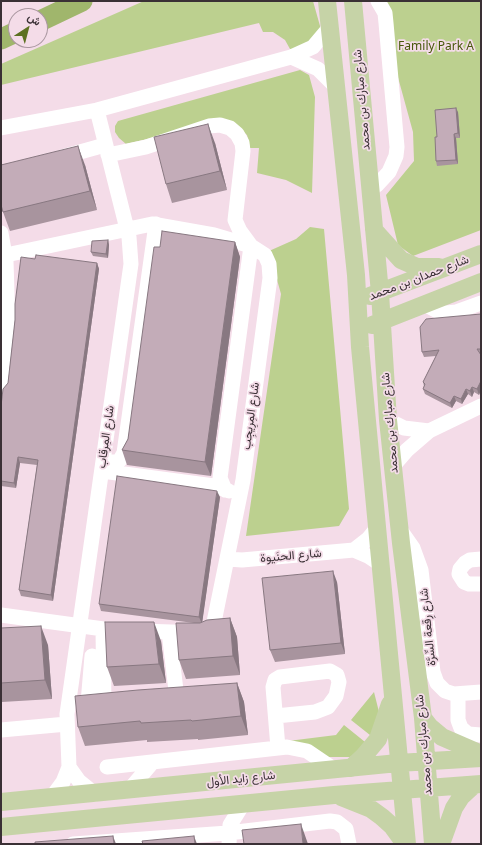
<!DOCTYPE html>
<meta charset="utf-8">
<style>
body{margin:0}
#map{position:relative;width:482px;height:845px;overflow:hidden;background:#f4dce8;font-family:"Noto Sans",Vazirmatn,sans-serif}
canvas{display:block}
.frame{position:absolute;inset:0;border:2px solid #3a3035;pointer-events:none}
.north{position:absolute;left:8px;top:8px;width:40px;height:40px;box-sizing:border-box;background:#f4dce8;border:1px solid #aa97a0;border-radius:50%;rotate:36deg;font-size:11px;font-weight:700;line-height:16px;text-align:center;color:#3a3035}
.north::after{content:'';display:block;margin:auto;width:14px;height:18px;background:#5d7121;clip-path:polygon(50% 0,100% 100%,50% 72%,0 100%)}
</style>
<div id="map">
<canvas width="482" height="845"></canvas>
<div class="frame"></div>
<div class="north">ش</div>
</div>
<script>
const context = document.querySelector('canvas').getContext('2d');
context.lineJoin = 'round';
function fill(path, color) {
  context.fillStyle = color;
  context.fill(path, 'evenodd');
}
function poly(rows) {
  const path = new Path2D();
  for (const r of rows) {
    path.moveTo(r[0], r[1]);
    for (let i = 2; i < r.length; i += 2) path.lineTo(r[i], r[i + 1]);
  }
  return path;
}
function trace(path, color, width, dash) {
  context.strokeStyle = color;
  context.lineWidth = width;
  context.lineCap = dash ? 'butt' : 'round';
  context.setLineDash(dash || []);
  context.stroke(path);
}
function drawText(font, color, halo, rows, align = 'center') {
  context.font = font + ' "Noto Sans",Vazirmatn,sans-serif';
  context.lineWidth = 3.5;
  context.setLineDash([]);
  context.textBaseline = 'middle';
  context.strokeStyle = halo;
  context.fillStyle = color;
  for (const [text, x, y, turn = 0] of rows) {
    context.save();
    context.translate(x, y);
    context.rotate((+turn || 0) * Math.PI / 180);
    context.textAlign = isNaN(turn) ? turn : align;
    if (halo) context.strokeText(text, 0, 0);
    context.fillText(text, 0, 0);
    context.restore();
  }
}
fill(poly([
 [144,1,313,1,320,26,320,32,318,37,295,50,290,49,285,40,273,32,263,32,259,23,1,85,1,64],
 [377,1,481,1,481,230,413,256,398,245,386,195,414,161,413,132],
 [300,70,309,75,315,97,312,193,286,180,257,173,259,148,250,148,247,135,232,122,219,122,126,144,119,138,115,132,115,126,118,121],
 [310,227,324,229,349,509,339,526,246,536,281,294,269,251,296,239],
 [374,692,380,716,375,739,351,720],
 [344,725,370,746,350,757,317,757,288,741,336,735]
]), '#bcd08f');
trace(poly([
 [291,57,318,69,335,86],
 [1,128,97,110,291,57,313,47,329,28],
 [108,155,146,147,209,126,220,125,230,128,237,134,242,143,243,151,235,220,240,231,251,246],
 [62,157,105,145],
 [370,189,377,185,389,172,396,156,397,147,386,23,385,13,378,1],
 [1,233,6,261,8,325,1,387],
 [424,304,439,312,447,313,456,312,481,303],
 [388,420,404,428,429,431],
 [103,462,116,462,120,460,124,453,156,224],
 [394,465,407,450,429,431,481,406],
 [102,471,214,486,229,491],
 [225,490,220,478,251,246],
 [399,528,413,548,421,570,433,672,437,683,445,691,454,694,481,692],
 [354,550,368,539,377,528],
 [228,559,242,560,354,550,368,556,380,564],
 [481,559,470,560,465,563,460,569,459,574,464,582,469,584,481,584],
 [1,615,111,630,201,633,207,633,213,627,243,480,270,278,269,264,265,255,251,246,214,235,152,224,6,255],
 [103,630,104,703],
 [169,632,177,699],
 [458,694,458,720,461,728,468,734,481,735],
 [88,703,92,656],
 [276,716,315,712,328,707,336,696,339,682,337,675,330,671,280,677,275,680,273,687,278,748],
 [1,730,67,724],
 [69,767,79,781,95,794],
 [107,767,287,747,307,751,335,770],
 [129,790,152,763],
 [52,797,63,782,69,767,67,714,131,264,129,237,97,110],
 [73,844,228,833,330,821,337,822,346,829,349,844],
 [229,844,230,825,243,804]
]), '#fff', 15);
trace(poly([
 [327,1,356,275,360,347,407,844],
 [353,1,380,293,388,420,401,543,423,718,433,844],
 [374,230,401,260,417,267,439,267],
 [370,296,481,254],
 [372,325,481,282],
 [423,718,430,727,442,737,481,754],
 [351,768,363,757,378,739,390,704],
 [341,797,371,809,382,817,392,826,405,844],
 [1,802,398,763,481,758],
 [1,827,334,795,481,784],
 [441,844,454,808,461,797,474,785]
]), '#c6d3a7', 18);
trace(poly([
 [40,21,82,1],
 [1,39,16,32]
]), '#a0b66c', 21);
fill(poly([
 [458,112,460,138,456,138,458,164,437,166,436,161,437,137],
 [215,143,227,190,172,203,166,184],
 [85,165,97,210,10,231,3,212],
 [108,240,109,245,108,258,93,256,91,252],
 [235,242,240,257,211,476,127,465,122,450,128,439,160,247],
 [35,259,97,263,99,269,53,601,21,596,19,590,37,465,20,463,16,488,1,486,1,406,8,383,15,320],
 [481,314,481,390,479,395,474,392,472,397,468,394,462,404,456,401,452,408,425,394,423,389,424,386,423,382,436,356,424,357,422,352],
 [220,497,202,622,230,618,237,637,240,675,186,679,179,660,194,623,101,611,99,604],
 [337,582,345,654,275,662,270,650],
 [1,628,48,645,52,699,2,702,1,700],
 [161,641,166,683,114,686,107,667],
 [237,683,244,702,248,735,198,740,198,739,147,742,147,740,85,746,78,727]
]), '#a8949e');
fill(poly([
 [456,108,458,112,460,138,458,133],
 [208,124,215,143,227,190,220,171],
 [454,134,456,138,458,164,456,160],
 [78,146,85,165,97,210,90,191],
 [108,240,109,245,108,258,106,254],
 [235,242,240,257,211,476,205,462],
 [97,263,99,269,53,601,51,595],
 [481,381,481,390,479,395,477,389],
 [472,387,474,392,472,397,470,391],
 [466,389,468,394,462,404,461,399],
 [454,396,456,401,452,408,450,403],
 [18,457,20,463,16,488,14,483],
 [217,491,220,497,202,624,199,617],
 [333,571,337,582,345,654,341,643],
 [230,618,237,637,240,675,233,656],
 [154,622,161,641,166,683,159,664],
 [41,626,48,645,52,699,45,680],
 [237,683,244,702,248,735,241,716],
 [301,824,308,844,303,844],
 [113,836,116,844,114,844],
 [194,836,197,844,195,844]
]), '#887881');
const building = poly([
 [456,108,458,133,454,134,456,160,436,161,435,137,437,137,435,110,456,108],
 [208,124,220,171,166,184,154,137,208,124],
 [78,146,90,191,3,212,1,205,1,165,78,146],
 [162,231,235,242,205,462,122,450,128,439,154,247,160,247,162,231],
 [108,240,106,254,91,252,92,241,108,240],
 [36,255,97,263,51,595,19,590,38,460,18,457,14,483,1,481,1,406,3,389,8,383,15,320,15,304,21,257,35,259,36,255],
 [481,314,481,349,477,349,481,355,481,381,477,389,472,387,470,391,466,389,461,399,454,396,450,403,423,389,425,384,423,382,439,350,422,352,420,327,426,319,481,314],
 [117,476,217,491,199,617,99,604,117,476],
 [333,571,341,643,270,650,262,578,333,571],
 [230,618,233,656,179,660,176,623,200,623,207,620,230,618],
 [105,622,154,622,159,664,107,667,105,622],
 [41,626,45,680,1,683,1,628,41,626],
 [237,683,241,716,192,721,191,720,141,723,140,721,78,727,75,696,138,690,237,683],
 [301,824,303,844,244,844,242,830,301,824],
 [113,836,114,844,31,844,35,844,35,842,113,836],
 [194,836,195,844,143,844,142,841,194,836]
]);
fill(building, '#c3acb8');
trace(building, '#887881', 1);
drawText('12px', '#47580a', '#f4dce8', [
 ["Family Park A",436,47]
]);
drawText('12px', '#3a3035', '#f4dce8', [
 ["شارع مبارك بن محمد",362,100,-95],
 ["شارع حمدان بن محمد",419,278,-21],
 ["شارع المِرِيجِب",251,416,-82],
 ["شارع مبارك بن محمد",390,423,-95],
 ["شارع المِرقاب",106,437,-82],
 ["شارع الحنَيوة",291,556,-5],
 ["شارع رِقعة السِّرَّة",428,627,-96],
 ["شارع مبارك بن محمد",424,745,-95],
 ["شارع زايد الأول",241,779,-6]
]);
</script>
